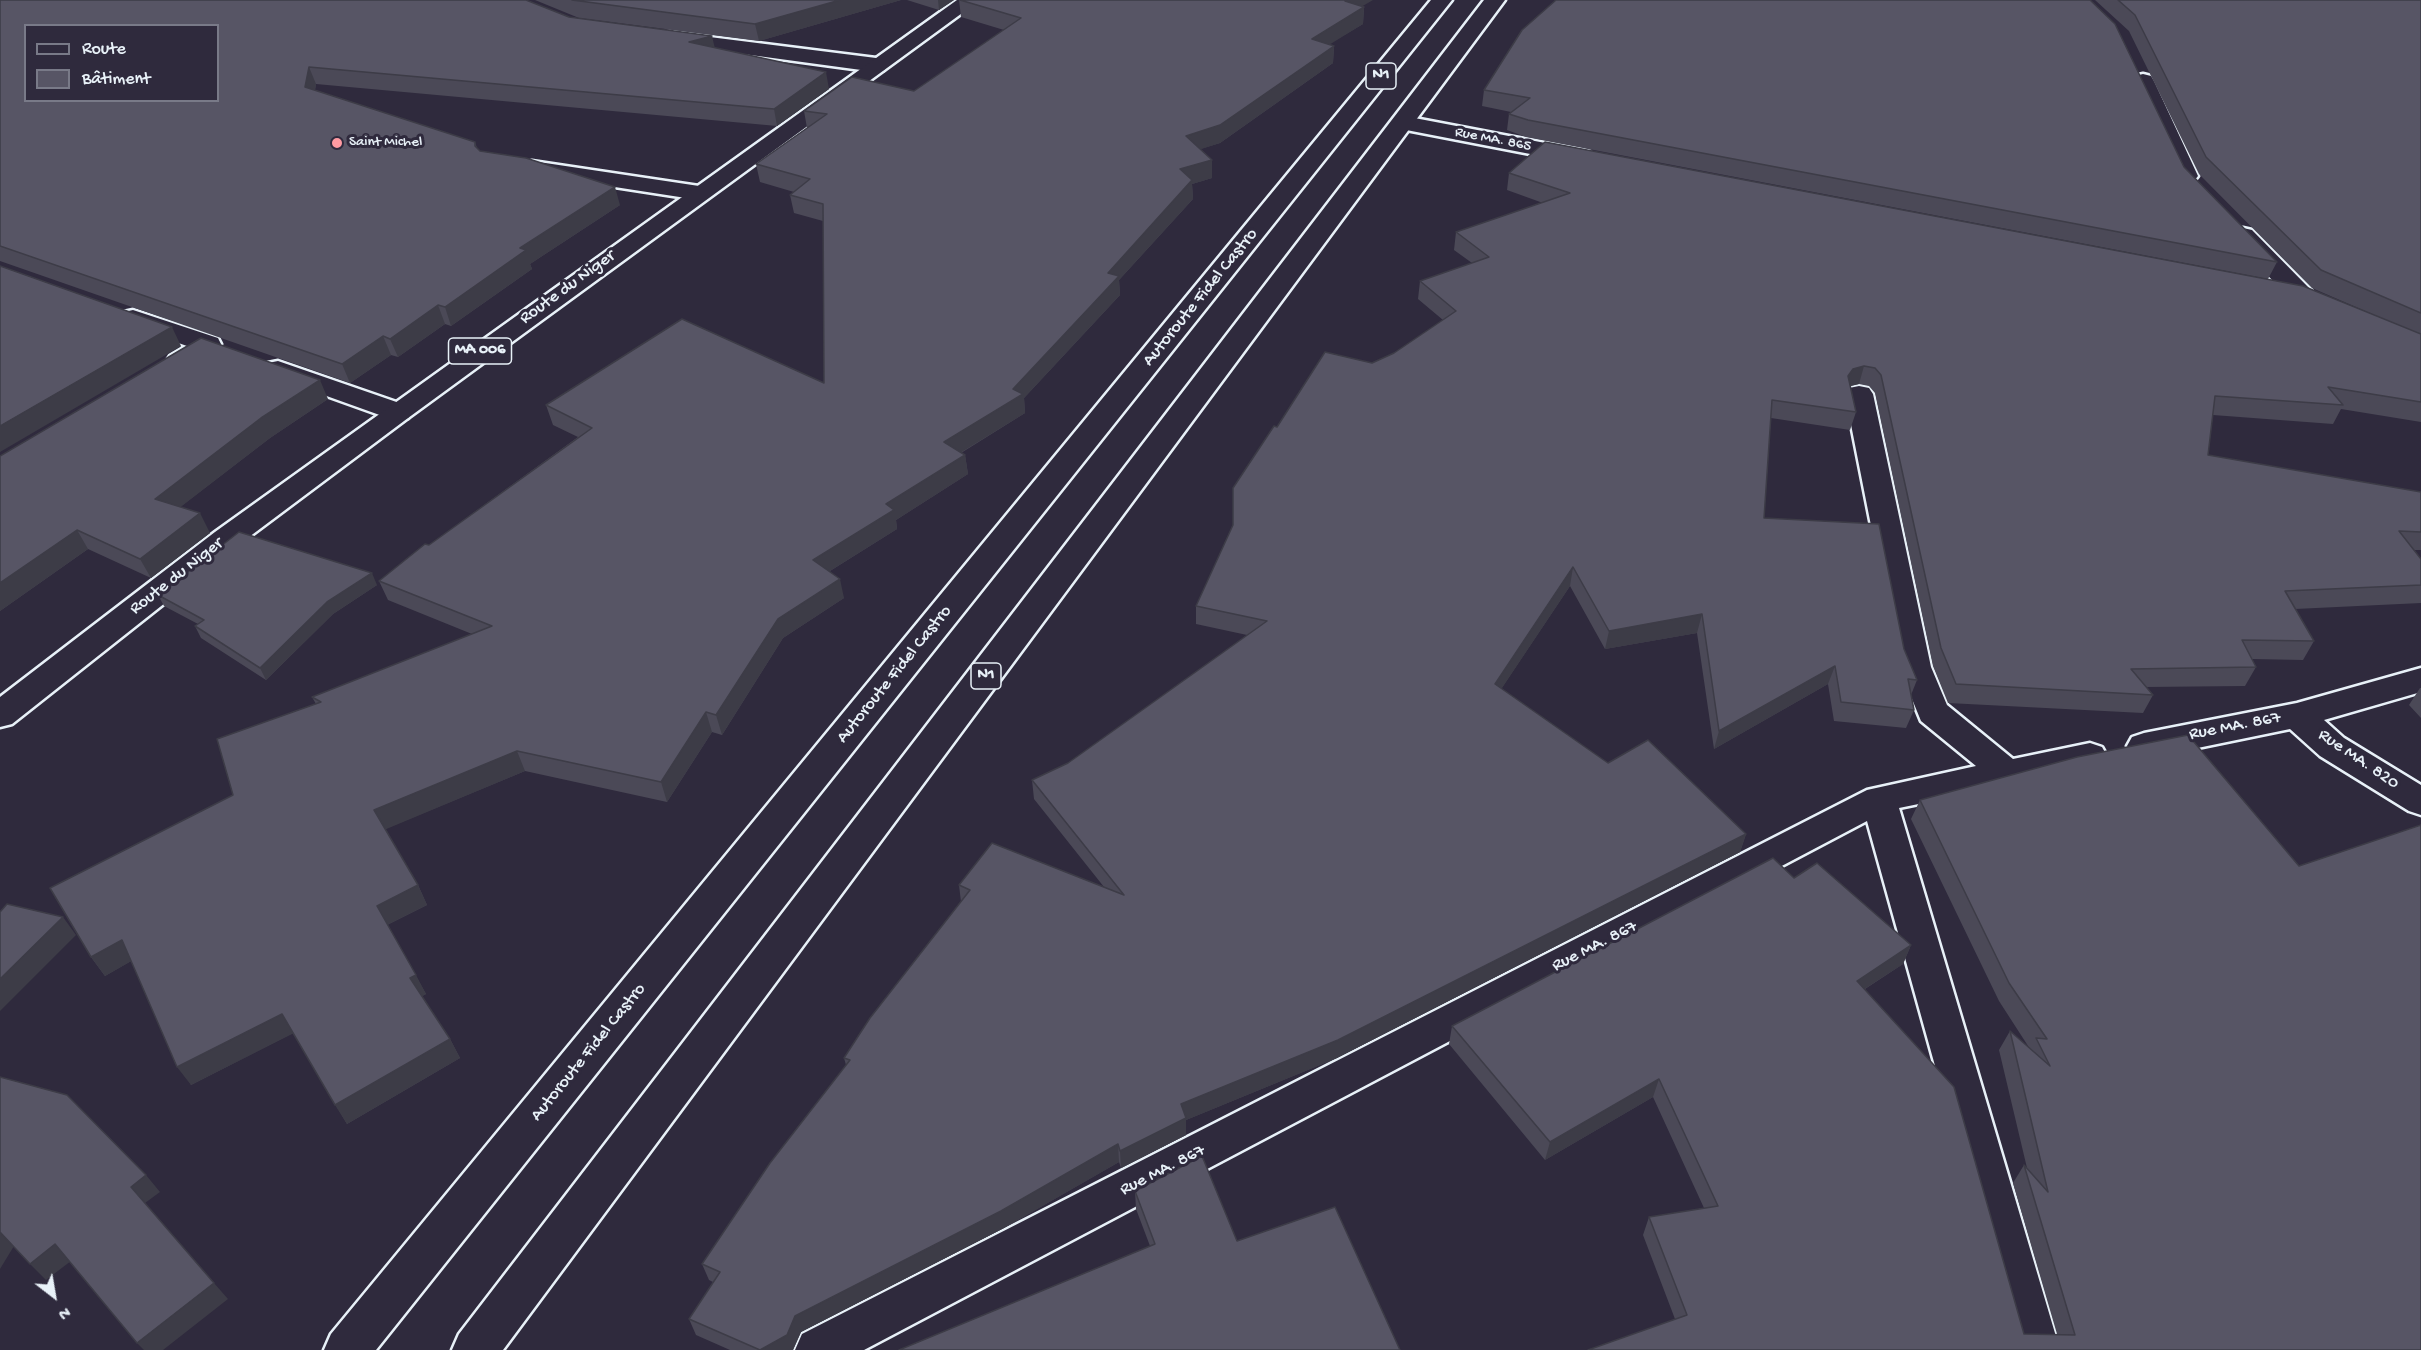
<!DOCTYPE html>
<meta charset="utf-8">
<style>
body{margin:0}
#map{position:relative;width:2421px;height:1350px;overflow:hidden;background:#2f2a3d;font-family:"Gochi Hand",sans-serif}
canvas{display:block}
.legend{position:absolute;left:24px;top:24px;width:195px;height:78px;box-sizing:border-box;background:#2f2a3d;border:2px solid #797a88;margin:0;padding:8px 10px;list-style:none;font-size:18px;color:#e8f1f8}
.legend li{display:flex;align-items:center;gap:12px;height:30px}
.legend b{width:30px;border:2px solid #797a88}
.north{position:absolute;left:24px;top:1266px;width:60px;height:60px;-webkit-text-stroke:4px #2f2a3d;paint-order:stroke;rotate:149deg;font-size:16px;font-weight:700;line-height:24px;text-align:center;color:#e8f1f8}
.north::after{content:'';display:block;margin:auto;width:21px;height:27px;background:#e8f1f8;clip-path:polygon(50% 0,100% 100%,50% 72%,0 100%)}
</style>
<div id="map">
<canvas width="2421" height="1350"></canvas>
<ul class="legend">
<li><b style="height:8px;background:#2f2a3d"></b>Route</li>
<li><b style="height:16px;background:#575565"></b>Bâtiment</li>
</ul>
<div class="north">N</div>
</div>
<script>
const context = document.querySelector('canvas').getContext('2d');
context.lineJoin = 'round';
function poly(rows) {
  const path = new Path2D();
  for (const r of rows) {
    path.moveTo(r[0], r[1]);
    for (let i = 2; i < r.length; i += 2) path.lineTo(r[i], r[i + 1]);
  }
  return path;
}
function trace(path, color, width, dash) {
  context.strokeStyle = color;
  context.lineWidth = width;
  context.lineCap = dash ? 'butt' : 'round';
  context.setLineDash(dash || []);
  context.stroke(path);
}
function fill(path, color) {
  context.fillStyle = color;
  context.fill(path, 'evenodd');
}
function drawText(font, color, halo, rows, align = 'center') {
  context.font = font + ' "Gochi Hand",sans-serif';
  context.lineWidth = 6;
  context.setLineDash([]);
  context.textBaseline = 'middle';
  context.strokeStyle = halo;
  context.fillStyle = color;
  for (const [text, x, y, turn = 0] of rows) {
    context.save();
    context.translate(x, y);
    context.rotate((+turn || 0) * Math.PI / 180);
    context.textAlign = isNaN(turn) ? turn : align;
    if (halo) context.strokeText(text, 0, 0);
    context.fillText(text, 0, 0);
    context.restore();
  }
}
const minor = poly([
 [670,32,876,58,884,60,887,65,884,70,876,72,662,43,659,38,662,33,670,32],
 [2143,74,2151,76,2154,81,2198,176,2194,181,2178,181,2174,176,2132,81,2135,76,2143,74],
 [1404,116,1582,150,1590,152,1594,157,1590,162,1582,164,1396,128,1393,123,1396,118,1404,116],
 [532,161,699,186,708,188,711,193,708,198,699,200,524,173,520,168,524,163,532,161],
 [2243,228,2252,230,2311,290,2315,296,2311,302,2302,304,2293,302,2234,240,2231,235,2234,230,2243,228],
 [133,310,218,338,221,344,218,350,190,368,180,370,170,368,166,362,170,356,187,346,124,324,120,318,124,312,133,310],
 [278,361,408,406,412,412,408,418,398,420,388,418,268,375,264,369,268,363,278,361],
 [1859,386,1869,388,1873,394,1931,667,1947,705,2013,759,2090,743,2102,747,2107,756,2102,765,2090,769,1899,808,2060,1350,2014,1350,1867,821,864,1350,795,1350,802,1334,1867,790,1976,766,1921,721,1899,667,1845,394,1849,388,1859,386],
 [2421,668,2421,692,2324,720,2344,738,2421,785,2421,815,2409,811,2320,756,2290,729,2144,759,2132,755,2127,746,2132,737,2144,733,2297,703,2421,668]
]);
const major = poly([
 [957,0,980,0,408,418,237,546,12,724,0,727,0,697,215,532,957,0]
]);
const highway = poly([
 [1431,0,1452,0,376,1350,324,1350,331,1334,1431,0],
 [1484,0,1505,0,503,1350,452,1350,459,1334,1484,0]
]);
trace(minor, '#e8f1f8', 5);
trace(major, '#e8f1f8', 5);
trace(highway, '#e8f1f8', 5);
fill(minor, '#2f2a3d');
fill(major, '#2f2a3d');
fill(highway, '#2f2a3d');
fill(poly([
 [0,0,569,17,715,48,829,89,777,126,316,84,315,90,475,142,477,148,480,151,620,205,530,264,532,269,451,326,445,324,398,357,391,355,350,383,0,261],
 [535,0,901,0,759,41,579,18],
 [907,0,954,0,939,10],
 [959,0,1364,7,1363,24,1329,44,1334,46,1333,63,1220,143,1200,149,1212,178,1192,184,1193,199,1119,280,1120,295,1024,398,1025,413,961,453,965,455,968,474,896,520,897,529,830,571,844,598,783,638,722,735,712,732,667,802,525,771,385,829,418,885,427,905,387,925,426,994,422,996,450,1039,460,1058,347,1124,293,1033,191,1085,131,961,105,976,91,957,233,795,316,704,312,697,472,634,388,600,379,581,578,437,553,425,546,405,824,383,823,221,794,213,790,195,794,192,760,182,756,164,807,128,804,111,914,91,1004,30,961,17],
 [2095,0,2421,0,2421,422,2341,409,2333,424,2213,415,2208,455,2421,492,2421,550,2414,550,2421,559,2421,603,2295,609,2314,641,2303,660,2252,659,2256,667,2245,686,2146,687,2153,695,2143,713,1948,703,1933,666,1875,393,1869,386,1859,384,1850,386,1856,412,1850,430,1771,418,1764,518,1904,649,1917,680,1911,695,1914,710,1906,728,1834,721,1828,684,1714,749,1697,633,1605,649,1570,586,1501,689,1608,763,1746,834,1740,852,1337,1058,1186,1120,1186,1135,1121,1168,1119,1162,1004,1228,801,1332,793,1350,730,1350,696,1335,689,1319,713,1282,709,1280,702,1264,846,1065,844,1058,961,902,959,885,1104,887,1034,799,1032,780,1068,763,1247,635,1196,624,1196,606,1277,427,1372,363,1394,353,1443,320,1418,299,1420,281,1472,263,1454,250,1456,232,1543,203,1507,190,1509,173,2381,318,2312,288,2199,174,2129,31],
 [1484,90,2184,167,2277,262,2268,279,1526,137,1507,130,1509,114,1511,112,1482,106],
 [328,399,270,438,180,507,210,533,151,578,88,549,0,611,0,456],
 [377,585,333,614,266,680,201,638,195,626,198,624,164,606,158,595],
 [2420,688,2421,688,2421,718,2409,705],
 [1920,800,2299,866,2421,1350,1588,1350,1675,1319,1643,1235,1649,1217,1704,1208,1653,1097,1545,1160,1449,1044,1452,1026,1794,878,1911,945,1903,964,1865,989,2024,1334,2057,1334,2013,1183,2024,1165,2027,1168,1999,1050,2010,1031,2030,1049,1999,1001,1911,819],
 [1135,1191,1237,1241,1150,1246,1136,1209]
]), '#4b4957');
fill(poly([
 [840,0,901,0,759,41,755,24],
 [938,0,954,0,939,10],
 [1346,0,1373,0,1344,17],
 [1364,7,1363,24,1311,56,1312,39],
 [712,36,716,53,689,42],
 [1334,46,1333,63,1220,143,1186,154,1186,136],
 [309,67,316,84,312,104,305,87],
 [826,72,829,89,777,126,774,109],
 [1212,160,1212,178,1192,184,1193,199,1119,280,1120,295,1024,398,1025,413,947,461,944,442,1013,389,1108,273,1180,169],
 [615,187,620,205,530,264,532,269,451,326,445,307,520,248],
 [438,305,445,324,398,357,390,339],
 [172,327,181,346,0,452,0,426],
 [383,336,391,355,350,383,342,364],
 [1864,366,1859,384,1847,387,1848,376,1853,369],
 [320,380,328,399,270,438,165,519,155,499,261,418],
 [965,455,968,474,896,520,897,529,817,579,813,560,886,504],
 [200,513,210,533,151,578,140,559],
 [77,530,88,549,0,611,0,583],
 [1573,567,1570,586,1492,703,1495,684],
 [372,573,377,585,333,614,266,680,260,668,327,602],
 [840,579,844,598,783,638,722,735,716,715,778,619],
 [1702,614,1697,633,1605,649,1609,631],
 [1835,666,1828,684,1714,749,1719,731],
 [706,712,712,732,667,802,661,782],
 [517,751,525,771,384,830,374,810],
 [1746,834,1740,852,1337,1058,1186,1120,1186,1135,1121,1168,1120,1151,1181,1104],
 [418,885,427,905,387,925,377,906],
 [63,917,76,935,0,1011,0,979],
 [122,940,135,959,105,976,91,957],
 [1911,945,1903,964,1849,999,1857,981],
 [416,975,426,994,421,997,410,978],
 [282,1014,294,1033,191,1085,177,1067],
 [450,1039,460,1058,347,1124,335,1105],
 [1659,1079,1653,1097,1545,1160,1550,1142],
 [1118,1144,1119,1162,1004,1228,801,1332,793,1350,760,1350,795,1316],
 [146,1175,160,1192,145,1203,131,1187],
 [0,1232,14,1246,0,1269],
 [55,1244,71,1261,46,1280,30,1264],
 [214,1283,228,1299,163,1350,144,1350,137,1343]
]), '#3d3c47');
const building = poly([
 [0,0,526,0,569,17,712,36,689,42,826,72,774,109,309,67,305,87,475,142,475,146,480,151,526,158,615,187,520,248,526,250,445,307,438,305,390,339,383,336,342,364,0,246,0,0],
 [26,26,218,26,218,100,26,100,26,26],
 [572,0,840,0,755,24,572,0],
 [960,0,1346,0,1345,1,1364,7,1312,39,1334,46,1220,125,1186,136,1212,160,1180,169,1192,180,1108,273,1119,276,1013,389,1023,394,944,442,965,455,886,504,894,510,813,560,840,579,778,619,716,715,706,712,661,782,517,751,374,810,418,885,377,906,416,975,410,978,450,1039,335,1105,282,1014,177,1067,122,940,91,957,50,888,233,795,217,739,321,702,312,697,492,626,379,581,425,544,429,545,592,428,546,405,682,319,824,383,823,204,790,195,810,179,756,164,827,114,804,111,852,77,914,91,1021,18,960,0],
 [1556,0,2090,0,2115,24,2184,167,2277,262,1528,120,1509,114,1530,98,1484,90,1522,30,1556,0],
 [2118,0,2421,0,2421,313,2321,270,2206,157,2135,15,2118,0],
 [1545,142,2303,286,2421,334,2421,402,2328,387,2343,405,2215,396,2208,455,2421,492,2421,532,2399,531,2421,559,2421,585,2285,591,2314,641,2242,640,2256,667,2131,669,2153,695,1956,684,1941,648,1881,375,1875,368,1864,366,1853,369,1848,376,1856,412,1772,400,1764,518,1879,524,1904,649,1917,680,1908,679,1914,710,1841,702,1835,666,1719,731,1702,614,1609,631,1573,567,1495,684,1608,763,1648,740,1746,834,1338,1040,1181,1104,1186,1118,1120,1151,1118,1144,1001,1211,795,1316,787,1335,760,1350,689,1319,720,1272,702,1264,770,1163,850,1060,844,1058,870,1018,970,890,959,885,992,843,1124,895,1032,780,1068,763,1267,621,1196,606,1233,525,1233,488,1274,426,1277,427,1325,352,1372,363,1394,353,1456,311,1420,281,1489,257,1456,232,1570,193,1509,173,1545,142],
 [0,266,172,327,0,426,0,266],
 [201,338,320,380,261,418,155,499,200,513,140,559,77,530,0,583,0,456,201,338],
 [239,532,372,573,327,602,260,668,195,626,204,620,158,595,239,532],
 [2188,735,2299,866,2421,825,2421,1350,1588,1350,1687,1315,1649,1217,1718,1206,1659,1079,1550,1142,1452,1026,1773,858,1794,878,1817,863,1911,945,1857,981,1954,1087,2024,1334,2075,1335,2024,1165,2048,1192,2010,1031,2050,1066,2036,1038,2047,1039,2009,983,1920,800,2077,757,2188,735],
 [7,904,63,917,0,979,0,912,7,904],
 [0,1077,67,1095,146,1175,131,1187,214,1283,137,1343,55,1244,30,1264,0,1232,0,1077],
 [1202,1156,1237,1241,1335,1207,1400,1350,899,1350,1155,1244,1135,1191,1202,1156]
]);
fill(building, '#575565');
trace(building, '#3d3c47', 1.5);
for (const [x, y, r, color] of [
 [337,143,6,"#ff9aa2"]
]) {
  const dot = new Path2D();
  dot.arc(x, y, r, 0, 2 * Math.PI);
  context.fillStyle = color;
  context.fill(dot);
  trace(dot, '#2f2a3d', 2);
}
drawText('15px', '#e8f1f8', '#2f2a3d', [
 ["Rue MA. 865",1493,140,11]
]);
drawText('15px', '#e8f1f8', '#2f2a3d', [
 ["Saint Michel",349,143]
], 'left');
for (const [x, y, w] of [
 [1381,76,30],
 [480,351,63],
 [986,676,30]
]) {
  const box = new Path2D();
  box.roundRect(x - w / 2, y - 13, w, 26, 4.5);
  context.fillStyle = '#2f2a3d';
  context.fill(box);
  trace(box, '#e8f1f8', 1.5);
}
drawText('bold 16px', '#e8f1f8', null, [
 ["N1",1381,76],
 ["MA 006",480,351],
 ["N1",986,676]
]);
drawText('18px', '#e8f1f8', '#2f2a3d', [
 ["Route du Niger",568,288,-36],
 ["Autoroute Fidel Castro",1201,298,-51],
 ["Route du Niger",177,577,-38],
 ["Autoroute Fidel Castro",895,675,-51],
 ["Rue MA. 867",2235,727,-11],
 ["Rue MA. 820",2358,760,34],
 ["Rue MA. 867",1595,947,-27],
 ["Autoroute Fidel Castro",589,1053,-51],
 ["Rue MA. 867",1163,1171,-27]
]);
</script>
